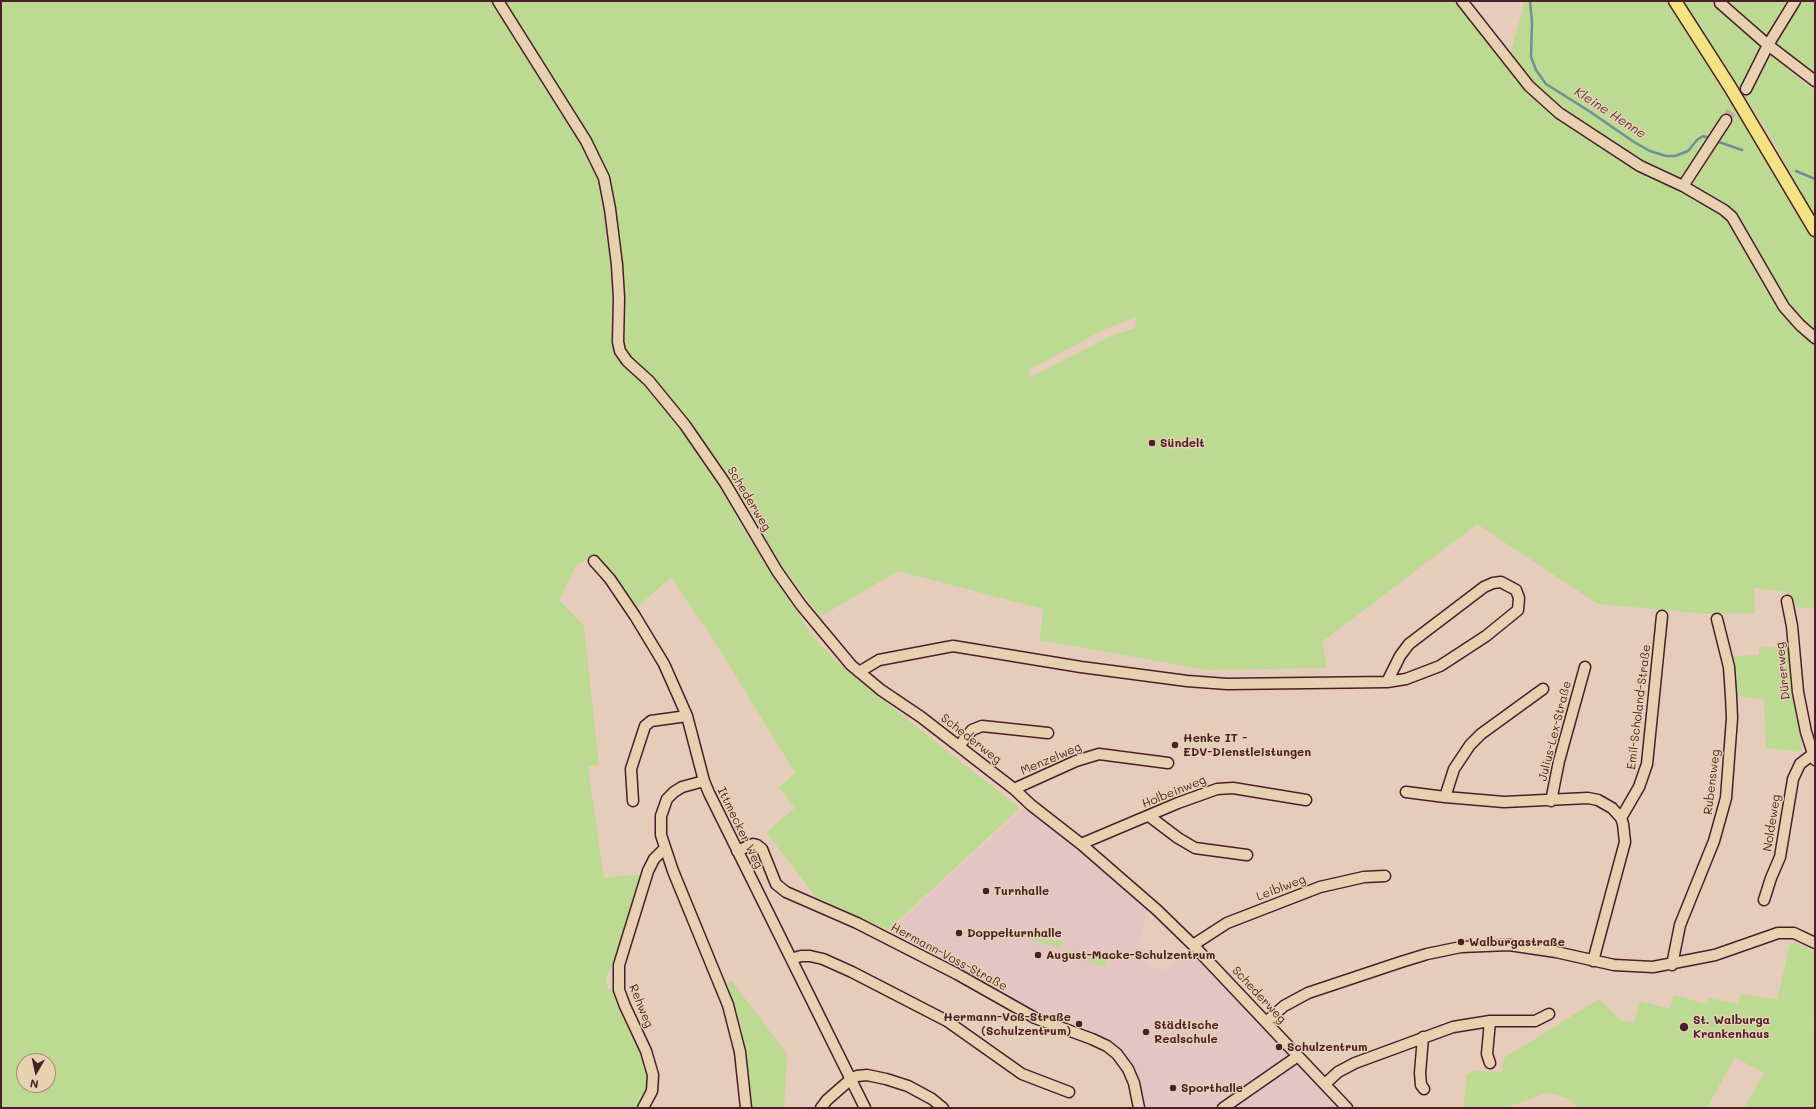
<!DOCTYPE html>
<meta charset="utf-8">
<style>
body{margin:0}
#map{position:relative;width:1816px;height:1109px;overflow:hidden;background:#e6ccba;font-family:Mali,sans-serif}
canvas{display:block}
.frame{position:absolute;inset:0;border:2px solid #4a1f2b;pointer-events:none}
.north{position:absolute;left:16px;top:1053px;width:40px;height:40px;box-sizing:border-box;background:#e8d1b1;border:1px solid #a98a7b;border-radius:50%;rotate:189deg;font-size:11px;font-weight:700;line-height:16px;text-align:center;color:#4a1f2b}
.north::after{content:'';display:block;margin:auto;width:14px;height:18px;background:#4a1f2b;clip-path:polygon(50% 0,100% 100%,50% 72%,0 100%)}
</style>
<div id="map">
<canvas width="1816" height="1109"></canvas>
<div class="frame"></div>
<div class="north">N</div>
</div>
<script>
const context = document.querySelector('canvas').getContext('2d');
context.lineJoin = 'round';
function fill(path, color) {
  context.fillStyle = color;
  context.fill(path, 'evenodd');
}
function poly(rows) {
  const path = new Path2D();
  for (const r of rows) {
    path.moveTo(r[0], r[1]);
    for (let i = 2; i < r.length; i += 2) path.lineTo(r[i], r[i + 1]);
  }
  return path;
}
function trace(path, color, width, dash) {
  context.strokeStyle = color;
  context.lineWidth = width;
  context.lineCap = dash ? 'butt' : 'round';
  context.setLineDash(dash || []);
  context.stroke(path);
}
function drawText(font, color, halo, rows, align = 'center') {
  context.font = font + ' Mali,sans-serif';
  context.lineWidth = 3;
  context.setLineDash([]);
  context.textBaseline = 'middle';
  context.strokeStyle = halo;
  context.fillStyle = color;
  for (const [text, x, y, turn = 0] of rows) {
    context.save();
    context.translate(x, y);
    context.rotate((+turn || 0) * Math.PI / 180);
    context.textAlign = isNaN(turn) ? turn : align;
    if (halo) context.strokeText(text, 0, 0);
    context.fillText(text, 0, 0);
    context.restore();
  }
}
fill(poly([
 [1027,806,1148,907,1138,947,1149,950,1146,965,1167,970,1193,950,1341,1108,1144,1108,1139,1080,1133,1068,1120,1050,1040,1017,905,943,889,932]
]), '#e3c5c4');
fill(poly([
 [1,1,1462,1,1509,59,1523,8,1523,1,1667,1,1790,196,1815,241,1815,608,1791,607,1787,592,1754,588,1755,613,1708,614,1598,604,1477,524,1322,642,1327,668,1207,670,1040,640,1043,609,898,571,820,617,782,566,746,505,735,515,774,578,816,640,837,662,875,694,1020,808,888,930,816,897,766,832,795,808,779,787,795,773,715,642,671,577,637,607,595,556,577,564,559,600,584,626,599,765,588,766,604,878,640,874,639,897,614,962,606,977,608,989,615,989,640,1045,648,1076,648,1087,639,1108,1,1108],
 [1136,317,1135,328,1111,336,1030,377,1029,370,1101,331],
 [24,1061,48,1061,48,1085,24,1085],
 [1687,1,1790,1,1762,48,1815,91,1815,218,1765,127,1682,2],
 [1798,1,1815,1,1815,79,1778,49,1777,42,1777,35],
 [1759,647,1787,648,1802,741,1801,752,1766,748,1764,700,1736,695,1733,656,1759,655],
 [1023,934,1045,940,1053,939,1063,940,1061,948,1027,939,1028,937,1022,935],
 [1794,942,1808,948,1815,953,1815,1016,1813,1024,1815,1040,1815,1108,1744,1108,1764,1073,1735,1057,1707,1108,1578,1108,1567,1098,1547,1093,1505,1108,1462,1108,1464,1103,1467,1075,1473,1071,1502,1072,1504,1058,1599,999,1620,1020,1634,1023,1640,1001,1670,1009,1674,995,1707,1004,1709,998,1738,1004,1741,994,1777,1000,1790,944,1793,945],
 [1067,950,1073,952,1074,950,1107,960,1105,967,1094,964,1091,961,1088,962,1084,961,1083,958,1078,959,1065,956],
 [732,981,787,1054,784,1108,753,1108,742,1030,727,983]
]), '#bdda92');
trace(poly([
 [1530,1,1532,22,1531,57,1536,70,1546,84,1589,111,1634,142,1650,151,1666,156,1675,156,1688,151,1697,140,1703,136,1712,139],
 [1716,141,1742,150],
 [1796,171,1815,179]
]), '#6f8f99', 2.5);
trace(poly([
 [1726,120,1746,89]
]), '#c7a99d', 10, [10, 5]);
const minor = poly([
 [498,1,586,141,604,178,610,209,617,265,619,298,618,342,620,351,627,361,649,381,685,425,725,483,777,571,801,605,851,665,881,690,921,717,1014,789,1031,805,1081,844,1157,910,1193,945,1347,1108],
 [1462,1,1529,86,1559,113,1640,166,1683,186,1724,210,1732,217,1784,307,1800,325,1815,338],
 [1720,3,1768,45,1795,1],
 [1746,89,1768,45,1815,81],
 [1683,186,1726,120],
 [594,561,610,579,635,616,664,664,687,716,704,781,709,793,865,1108],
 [1787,601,1792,626,1798,692,1806,732,1815,760],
 [859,672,879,660,953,646,1081,667,1187,681,1227,684,1387,682,1406,679,1440,666,1486,636,1518,610,1519,598,1516,590,1501,582,1493,583,1484,587,1409,644,1400,656,1387,682],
 [959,746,972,730,982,726,1048,733],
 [704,781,682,787,674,792,667,799,661,816,661,835,673,871,728,1005,740,1052,746,1108],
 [1014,789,1076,761,1099,754,1168,763],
 [1406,792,1445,797,1504,802,1588,798,1598,800,1612,808,1621,818,1623,824,1625,842,1593,961],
 [1445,797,1454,769,1470,745,1481,734,1543,689],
 [633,801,631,769,645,726,651,721,687,716],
 [1551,801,1559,761,1585,667],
 [1149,816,1178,838,1195,848,1247,855],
 [1621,818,1639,787,1647,764,1662,616],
 [1081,844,1178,803,1217,789,1233,788,1306,800],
 [737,851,753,844,757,845,762,849,776,884,786,892,857,923,957,974,1035,1018,1092,1039,1107,1046,1117,1054,1128,1069,1134,1083,1139,1108],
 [1764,900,1771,878,1780,857,1793,779,1800,764,1813,754],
 [1193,945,1227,923,1320,887,1364,877,1385,876],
 [791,959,801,956,810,956,823,959,852,972,947,1021,1022,1074,1069,1092],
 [1672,965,1680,925,1714,841,1726,798,1732,718,1731,696,1729,667,1717,619],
 [1266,1022,1284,1006,1308,993,1401,962,1427,954,1461,947,1509,945,1556,952,1614,965,1653,967,1715,955,1778,933,1794,933,1815,943],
 [1423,1037,1420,1073,1421,1085,1424,1089],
 [1490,1063,1487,1054,1490,1021],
 [1325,1084,1338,1072,1355,1063,1453,1027,1490,1021,1535,1021,1549,1014],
 [643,1108,652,1091,653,1075,646,1051,625,1006,619,990,619,965,648,871,654,859,665,848],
 [821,1108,827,1100,851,1079,857,1076,867,1075,886,1079,908,1086,932,1099,943,1108],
 [1223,1108,1298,1056]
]);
const major = poly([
 [1675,1,1730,87,1815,230]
]);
trace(minor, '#4a1f2b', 13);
trace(major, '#4a1f2b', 15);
trace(minor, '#e8d1b1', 10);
trace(major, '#f4e382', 12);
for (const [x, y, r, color] of [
 [1152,443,4,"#4a1f2b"],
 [1175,745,4,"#4a1f2b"],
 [986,891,4,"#4a1f2b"],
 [959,933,4,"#4a1f2b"],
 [1461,942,4,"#4a1f2b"],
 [1038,955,4,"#4a1f2b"],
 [1079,1024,4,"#4a1f2b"],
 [1684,1027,5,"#4a1f2b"],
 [1146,1032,4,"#4a1f2b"],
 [1279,1047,4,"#4a1f2b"],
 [1173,1088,4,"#4a1f2b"]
]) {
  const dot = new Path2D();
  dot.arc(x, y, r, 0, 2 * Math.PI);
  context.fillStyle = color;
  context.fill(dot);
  trace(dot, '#e8d1b1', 1.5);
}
drawText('bold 12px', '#4a1f2b', '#e8d1b1', [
 ["Sündelt",1160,443],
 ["Henke IT -",1183,738],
 ["EDV-Dienstleistungen",1183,752],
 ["Turnhalle",994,891],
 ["Doppelturnhalle",967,933],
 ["Walburgastraße",1469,942],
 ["August-Macke-Schulzentrum",1046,955],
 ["Hermann-Voß-Straße",1071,1017,"right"],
 ["(Schulzentrum)",1071,1031,"right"],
 ["St. Walburga",1693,1020],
 ["Krankenhaus",1693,1034],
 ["Städtische",1154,1025],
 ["Realschule",1154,1039],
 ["Schulzentrum",1287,1047],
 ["Sporthalle",1181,1088]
], 'left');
drawText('12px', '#4a1f2b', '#e8d1b1', [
 ["Schederweg",749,499,59],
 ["Dürerweg",1783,671,-96],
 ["Emil-Scholand-Straße",1639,707,-83],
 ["Julius-Lex-Straße",1555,731,-76],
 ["Schederweg",971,739,38],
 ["Menzelweg",1051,759,-23],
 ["Rubensweg",1712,782,-83],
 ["Holbeinweg",1174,792,-22],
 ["Noldeweg",1772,823,-81],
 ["Ittmecker Weg",740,828,64],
 ["Leiblweg",1281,888,-21],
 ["Hermann-Voss-Straße",949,957,28],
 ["Schederweg",1259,995,47],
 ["Rehweg",641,1006,68]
]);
drawText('italic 13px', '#533b46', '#e8d1b1', [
 ["Kleine Henne",1610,113,33]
]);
</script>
